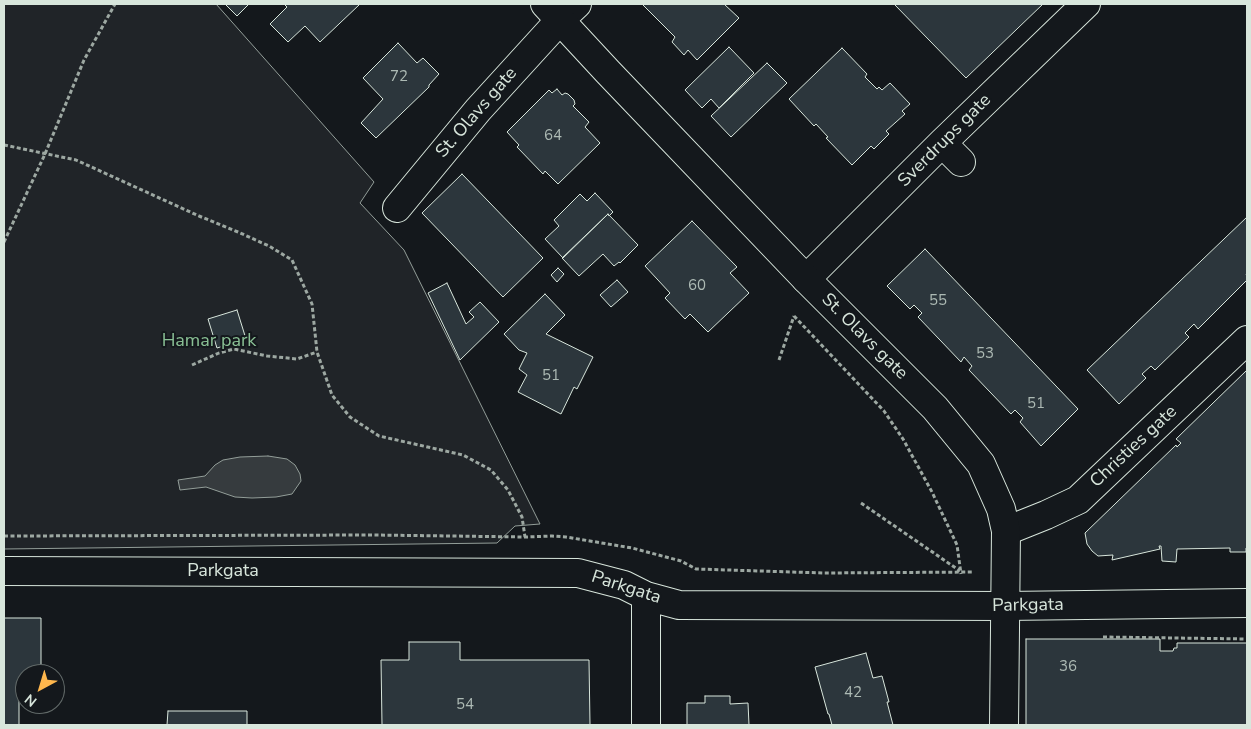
<!DOCTYPE html>
<style>
body{margin:0}
#map{position:relative;width:1251px;height:729px;overflow:hidden;background:#14181c;font-family:"Nunito Sans",sans-serif}
canvas{display:block}
.frame{position:absolute;inset:0;border:5px solid #d8e6dc;pointer-events:none}
.north{position:absolute;left:15px;top:664px;width:50px;height:50px;box-sizing:border-box;background:#14181c;border:1px solid #626a69;border-radius:50%;rotate:219deg;font-size:14px;font-weight:700;line-height:20px;text-align:center;color:#d8e6dc}
.north::after{content:'';display:block;margin:auto;width:18px;height:22px;background:#ffb74d;clip-path:polygon(50% 0,100% 100%,50% 72%,0 100%)}
</style>
<div id="map">
<canvas width="1251" height="729"></canvas>
<div class="frame"></div>
<div class="north">N</div>
</div>
<script>
const context = document.querySelector('canvas').getContext('2d');
context.lineJoin = 'round';
function fill(path, color) {
  context.fillStyle = color;
  context.fill(path, 'evenodd');
}
function poly(rows) {
  const path = new Path2D();
  for (const r of rows) {
    path.moveTo(r[0], r[1]);
    for (let i = 2; i < r.length; i += 2) path.lineTo(r[i], r[i + 1]);
  }
  return path;
}
function trace(path, color, width, dash) {
  context.strokeStyle = color;
  context.lineWidth = width;
  context.lineCap = dash ? 'butt' : 'round';
  context.setLineDash(dash || []);
  context.stroke(path);
}
function drawText(font, color, halo, rows, align = 'center') {
  context.font = font + ' "Nunito Sans",sans-serif';
  context.lineWidth = 4;
  context.setLineDash([]);
  context.textBaseline = 'middle';
  context.strokeStyle = halo;
  context.fillStyle = color;
  for (const [text, x, y, turn = 0] of rows) {
    context.save();
    context.translate(x, y);
    context.rotate((+turn || 0) * Math.PI / 180);
    context.textAlign = isNaN(turn) ? turn : align;
    if (halo) context.strokeText(text, 0, 0);
    context.fillText(text, 0, 0);
    context.restore();
  }
}
const green = poly([
 [4,4,216,4,374,182,360,203,404,250,540,524,515,526,497,543,4,549,4,4]
]);
fill(green, '#202428');
trace(green, '#939e99', 1);
const water = poly([
 [268,456,287,459,295,465,300,474,301,481,292,494,276,497,252,498,235,497,206,487,180,490,178,480,205,476,215,465,223,460,240,457,268,456]
]);
fill(water, '#363b3e');
trace(water, '#939e99', 1);
const building = poly([
 [225,4,249,4,237,16,225,4],
 [284,4,358,4,359,5,320,42,305,26,288,42,270,24,287,7,284,4],
 [642,4,724,4,739,18,697,60,688,50,684,55,672,42,675,37,642,4],
 [894,4,1043,4,966,78,894,4],
 [398,43,417,63,423,58,439,74,429,85,429,87,376,138,361,123,383,99,363,78,398,43],
 [729,47,754,73,719,108,711,99,702,108,685,90,729,47],
 [842,48,867,74,865,77,877,89,879,87,882,90,890,83,910,104,902,111,905,114,886,131,889,134,874,149,871,146,852,165,826,138,828,137,816,124,814,126,789,99,842,48],
 [767,63,787,83,731,137,711,116,767,63],
 [557,89,562,95,565,93,568,94,574,100,575,104,573,106,589,122,585,127,600,143,558,184,545,171,543,174,517,147,519,145,507,132,549,90,552,93,557,89],
 [462,174,543,258,503,297,422,213,462,174],
 [595,193,613,212,609,216,608,214,563,258,545,239,559,226,554,220,580,194,587,201,595,193],
 [608,214,638,245,620,263,619,262,614,266,603,254,579,276,562,258,608,214],
 [1247,217,1247,273,1246,275,1247,276,1247,280,1198,329,1194,324,1185,333,1189,337,1155,370,1151,366,1142,374,1146,378,1119,404,1087,370,1247,217],
 [692,221,737,267,730,273,749,293,708,332,690,314,685,319,665,298,670,293,645,266,692,221],
 [925,249,1078,409,1041,446,1020,422,1023,418,1015,410,1011,414,969,370,972,366,964,357,961,362,918,317,922,313,914,305,910,309,887,286,925,249],
 [558,268,564,274,557,282,551,275,558,268],
 [617,280,628,292,611,307,600,295,617,280],
 [447,283,466,324,474,317,469,312,480,302,499,322,460,360,428,293,447,283],
 [545,294,565,315,546,334,593,357,577,389,574,387,561,414,518,392,527,375,519,369,527,353,519,350,504,334,545,294],
 [237,310,246,339,217,348,208,319,237,310],
 [1247,370,1247,548,1246,548,1246,552,1230,552,1230,548,1177,549,1176,562,1162,561,1161,546,1159,546,1160,549,1112,560,1113,555,1098,556,1092,551,1087,544,1085,533,1176,445,1177,447,1181,443,1176,439,1247,370],
 [4,618,41,618,41,674,25,674,25,688,19,688,19,725,4,725,4,618],
 [1026,639,1160,639,1160,651,1173,651,1174,648,1177,648,1177,643,1247,643,1247,725,1026,725,1026,639],
 [409,642,460,642,460,660,589,660,590,725,382,725,381,660,409,660,409,642],
 [866,653,873,678,882,676,889,702,887,702,893,725,832,725,829,714,828,714,815,667,866,653],
 [705,696,730,696,730,704,748,703,749,725,687,725,687,703,705,703,705,696],
 [168,711,247,711,247,725,167,725,168,711]
]);
fill(building, '#2c363c');
trace(building, '#d8e6dc', 1);
const minor = poly([
 [942,143,961,162],
 [397,208,478,110,560,20,577,4],
 [806,279,942,143,1086,4],
 [1006,531,1046,515,1078,500,1247,340],
 [4,571,578,573,624,585,646,596,679,605,1005,606,1247,603],
 [646,596,646,725]
]);
const major = poly([
 [545,4,608,72,806,279,935,408,981,464,1001,509,1006,531,1004,725]
]);
trace(minor, '#d8e6dc', 30);
trace(major, '#d8e6dc', 30);
trace(poly([
 [4,145,76,160,199,216,238,232,269,246,292,260,312,304,317,352,332,395,350,417,379,436,463,455,491,470,508,490,522,517,525,537],
 [4,242,45,154,84,60,115,4],
 [794,316,884,411,903,439,932,492,957,545,961,574],
 [779,360,794,316],
 [192,365,219,353,234,349,267,356,297,359,317,352],
 [861,503,960,571],
 [4,536,375,535,525,537,552,536,566,537,632,548,681,561,696,569,824,573,974,572],
 [1103,637,1247,639]
]), '#9da8a2', 3, [4, 2.5]);
trace(minor, '#14181c', 28);
trace(major, '#14181c', 28);
drawText('15px', '#adbab4', null, [
 ["72",399,77],
 ["64",553,136],
 ["60",697,286],
 ["55",938,301],
 ["53",985,354],
 ["51",551,376],
 ["51",1036,404],
 ["36",1068,667],
 ["42",853,693],
 ["54",465,705]
]);
drawText('18px', '#d8e6dc', '#14181c', [
 ["St. Olavs gate",477,113,-49],
 ["Sverdrups gate",945,141,-45],
 ["St. Olavs gate",864,337,45],
 ["Christies gate",1134,447,-43],
 ["Parkgata",223,572],
 ["Parkgata",626,588,18],
 ["Parkgata",1028,606,-1]
]);
drawText('18px', '#8ac095', '#14181c', [
 ["Hamar park",209,342]
]);
</script>
